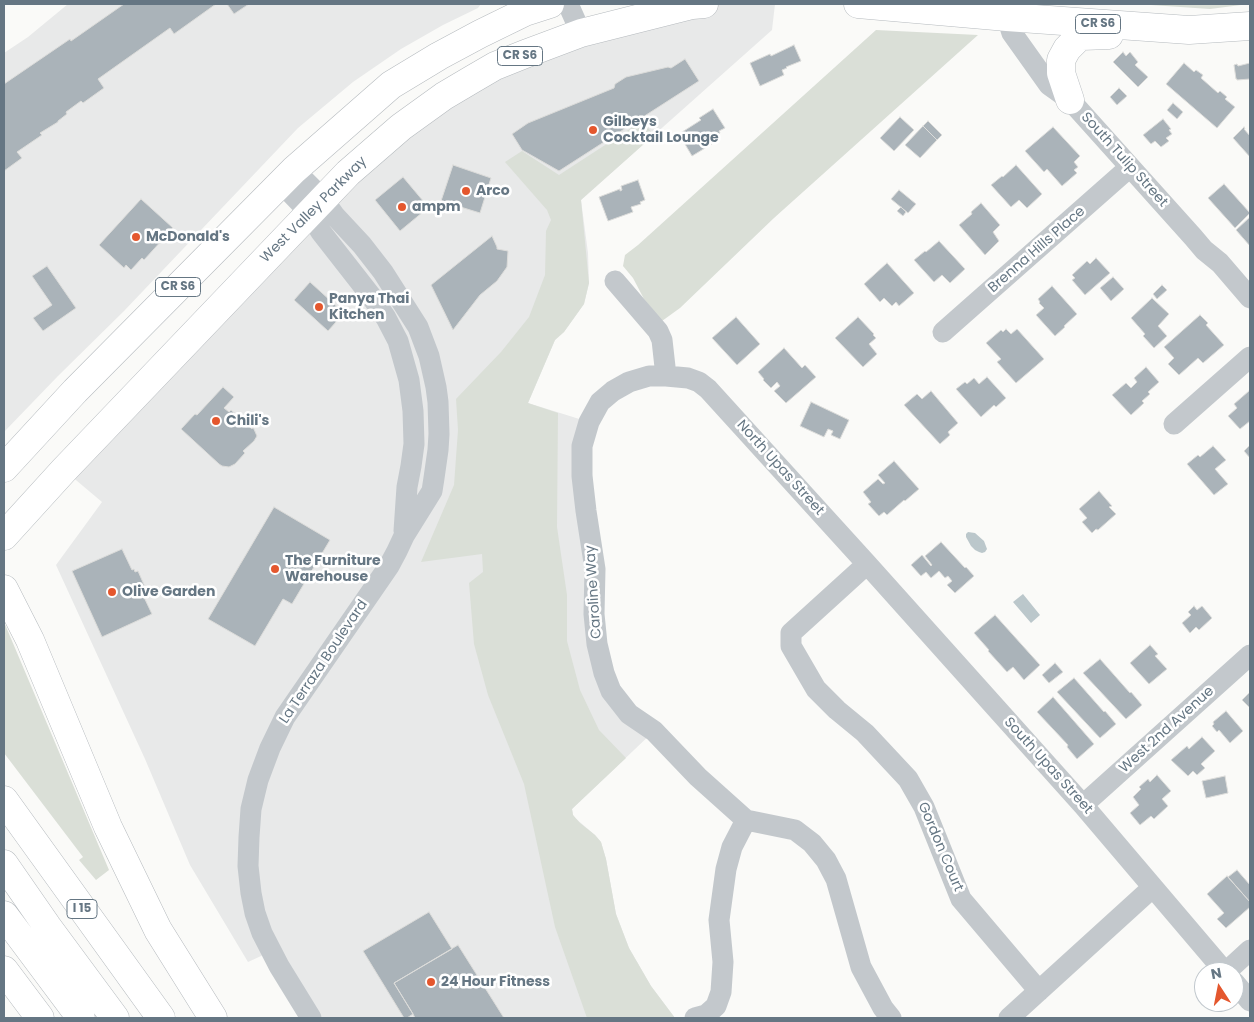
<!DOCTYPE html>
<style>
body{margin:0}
#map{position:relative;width:1254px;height:1022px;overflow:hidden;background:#fafaf8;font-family:Poppins,sans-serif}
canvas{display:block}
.frame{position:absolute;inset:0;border:5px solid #657683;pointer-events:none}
.north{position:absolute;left:1194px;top:962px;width:50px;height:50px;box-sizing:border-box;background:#fff;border:1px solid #c1c8cd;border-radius:50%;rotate:349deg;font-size:14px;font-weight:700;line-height:20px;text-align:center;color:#657683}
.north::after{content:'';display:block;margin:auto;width:18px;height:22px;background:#e4572e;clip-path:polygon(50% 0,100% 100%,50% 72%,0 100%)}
</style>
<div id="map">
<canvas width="1254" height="1022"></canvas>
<div class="frame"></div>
<div class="north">N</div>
</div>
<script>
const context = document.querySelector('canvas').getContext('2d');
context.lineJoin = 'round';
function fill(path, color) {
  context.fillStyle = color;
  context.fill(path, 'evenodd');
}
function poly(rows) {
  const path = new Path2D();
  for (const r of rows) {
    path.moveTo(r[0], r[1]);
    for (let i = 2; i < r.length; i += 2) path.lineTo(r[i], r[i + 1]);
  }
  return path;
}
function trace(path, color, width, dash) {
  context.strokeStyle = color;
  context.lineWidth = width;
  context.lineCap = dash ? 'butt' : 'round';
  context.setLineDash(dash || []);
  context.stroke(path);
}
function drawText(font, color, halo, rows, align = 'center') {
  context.font = font + ' Poppins,sans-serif';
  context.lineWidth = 5;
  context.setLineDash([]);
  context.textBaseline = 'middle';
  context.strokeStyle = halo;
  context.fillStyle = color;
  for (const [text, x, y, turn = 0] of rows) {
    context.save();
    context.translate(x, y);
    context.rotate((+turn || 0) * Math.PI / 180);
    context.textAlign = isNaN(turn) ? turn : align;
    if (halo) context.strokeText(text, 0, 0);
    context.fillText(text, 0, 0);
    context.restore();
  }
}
fill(poly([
 [68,4,481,4,478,8,443,25,401,49,353,82,298,128,124,311,58,376,4,432,4,53,28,37],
 [704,4,775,4,772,30,581,200,588,253,589,283,584,304,564,332,555,340,528,403,589,422,604,673,654,731,572,809,573,815,575,818,595,835,601,842,606,859,616,914,629,948,651,986,675,1018,311,1018,272,951,248,962,190,865,145,759,56,565,102,502,64,470,444,96]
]), '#e8e9e9');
fill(poly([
 [1136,4,1249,4,1210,9],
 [876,30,978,35,774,218,680,308,662,321,644,299,633,278,623,266,625,255,638,245],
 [642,121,654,135,581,200,589,283,584,304,564,332,555,340,528,403,558,413,557,527,567,595,567,641,580,690,599,730,626,758,572,809,573,815,580,823,595,835,601,842,606,859,616,914,629,948,651,986,675,1018,587,1018,555,927,524,784,488,695,474,644,469,583,483,572,482,554,421,562,454,485,458,430,456,399,501,352,529,317,545,275,546,231,551,220,547,210,505,162,522,151,559,175],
 [4,622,109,870,96,880,79,860,83,857,4,753]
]), '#dadfd7');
fill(poly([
 [968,532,975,533,984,541,987,549,985,552,982,553,979,552,975,550,971,546,966,537,966,534],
 [1023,594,1040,615,1031,623,1013,602]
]), '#bbc7cb');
const building = poly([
 [124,4,216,4,174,34,170,28,98,79,104,88,83,103,81,101,66,112,67,114,58,121,58,122,40,133,42,135,17,152,22,158,4,171,4,84,70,39,71,41,124,4],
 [227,4,249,4,234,14,227,4],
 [794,45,801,61,786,67,787,68,782,70,784,75,760,86,750,63,770,54,771,56,794,45],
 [1123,52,1126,56,1130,52,1138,62,1135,65,1148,77,1138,87,1113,62,1123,52],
 [685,59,699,81,559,171,522,150,512,134,528,123,614,88,615,84,626,77,668,67,671,68,685,59],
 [1184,63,1194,72,1196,70,1203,75,1201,78,1218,93,1220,91,1227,97,1225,99,1235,107,1217,128,1166,84,1184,63],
 [1250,63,1250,79,1237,80,1237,79,1236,79,1234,65,1237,64,1238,66,1250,63],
 [1119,88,1127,96,1117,105,1110,97,1119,88],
 [1173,103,1183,112,1177,119,1167,110,1173,103],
 [713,109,725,128,719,131,720,133,717,135,720,139,692,156,679,134,701,120,699,118,713,109],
 [900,117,914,130,894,151,880,138,900,117],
 [1163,119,1171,129,1169,130,1172,134,1166,138,1169,141,1161,147,1155,141,1151,144,1143,135,1163,119],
 [928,121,942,135,937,140,923,126,928,121],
 [923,126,937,140,920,158,905,145,923,126],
 [1053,127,1080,156,1074,162,1078,167,1074,170,1077,173,1062,186,1047,169,1044,172,1025,151,1053,127],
 [1244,127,1245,129,1244,129,1250,136,1250,157,1233,138,1244,127],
 [453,165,491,178,480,213,441,201,453,165],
 [1016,165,1042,194,1027,208,1019,200,1011,207,991,185,1002,176,1003,177,1016,165],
 [403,177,424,202,423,212,400,231,375,200,403,177],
 [638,180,645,200,640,202,641,204,631,207,633,212,608,221,599,197,620,189,620,191,622,190,621,186,638,180],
 [1224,184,1250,213,1235,228,1208,198,1224,184],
 [899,190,916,204,908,213,891,199,899,190],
 [141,199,173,228,144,260,142,258,131,270,126,265,124,268,99,245,141,199],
 [981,203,1000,225,993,232,999,241,985,255,959,225,972,214,971,212,981,203],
 [901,207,906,212,903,216,897,211,901,207],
 [1250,217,1250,246,1236,230,1250,217],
 [492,236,497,247,497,249,508,251,507,267,497,281,480,295,453,330,431,285,492,236],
 [939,241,965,269,950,283,942,275,934,282,914,260,925,251,926,252,939,241],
 [1096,258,1110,273,1085,295,1072,280,1075,278,1072,275,1087,261,1090,264,1096,258],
 [887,263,914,293,899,306,896,302,892,306,884,298,880,302,864,284,887,263],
 [47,266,76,308,43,331,33,318,52,305,32,276,47,266],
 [1113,277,1124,289,1111,301,1100,288,1113,277],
 [310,282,344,313,328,331,294,300,310,282],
 [1162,285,1167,290,1157,299,1153,294,1162,285],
 [1052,286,1077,314,1064,326,1065,327,1055,336,1036,315,1044,308,1039,303,1040,302,1038,299,1052,286],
 [1152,298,1169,314,1158,326,1167,336,1154,348,1143,336,1145,334,1131,318,1152,298],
 [1200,315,1208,323,1206,325,1224,345,1203,363,1198,358,1179,375,1168,364,1174,358,1164,347,1200,315],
 [736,317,760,344,737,365,712,338,736,317],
 [858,317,874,334,873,335,876,338,869,344,877,354,863,367,835,338,858,317],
 [1006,329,1011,334,1017,329,1044,359,1016,383,997,362,1001,359,986,343,1001,330,1003,332,1006,329],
 [784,348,802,368,805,365,816,377,786,403,774,391,780,386,777,382,771,388,763,380,764,379,758,372,784,348],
 [1146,367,1159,382,1148,392,1150,394,1142,401,1144,403,1131,415,1112,395,1126,383,1131,388,1137,382,1134,378,1146,367],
 [987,377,1006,398,996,407,994,405,981,417,956,389,965,382,967,384,974,378,979,384,987,377],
 [223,387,234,397,224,408,229,412,231,410,252,429,253,427,257,436,254,441,243,451,245,453,235,464,229,467,222,466,219,464,181,429,195,414,197,415,223,387],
 [931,391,958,423,948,432,950,435,940,444,904,405,917,394,922,399,931,391],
 [1249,391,1250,393,1250,422,1250,421,1240,429,1228,416,1237,408,1234,404,1249,391],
 [811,402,849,420,840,439,831,435,833,431,828,429,824,437,800,426,811,402],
 [1250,445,1250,458,1244,451,1250,445],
 [1213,446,1226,460,1215,469,1228,484,1214,495,1187,464,1198,455,1200,457,1213,446],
 [894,461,919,489,905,501,904,500,887,515,884,512,879,516,868,504,871,502,863,492,878,479,883,484,885,483,878,475,894,461],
 [1099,491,1112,506,1109,507,1116,514,1098,530,1096,529,1092,533,1082,522,1087,518,1079,509,1099,491],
 [274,507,330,540,292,604,283,599,255,646,208,619,274,507],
 [941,542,965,568,966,567,974,576,955,593,947,585,952,581,948,576,945,578,939,571,931,578,926,572,921,576,911,565,922,555,931,566,932,565,925,556,941,542],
 [122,549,132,570,134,569,135,572,138,571,145,587,142,588,144,592,142,593,152,614,102,637,72,571,122,549],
 [1194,606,1197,610,1202,606,1212,618,1199,630,1196,627,1190,633,1182,623,1191,615,1188,612,1194,606],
 [995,615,1040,665,1024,680,1013,667,1007,672,988,651,989,650,974,633,995,615],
 [1150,645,1158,654,1155,656,1167,669,1149,684,1130,663,1150,645],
 [1100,659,1130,693,1131,692,1142,705,1126,719,1083,673,1100,659],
 [1055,663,1063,672,1049,683,1042,675,1055,663],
 [1074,678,1104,712,1105,711,1116,724,1100,738,1057,692,1074,678],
 [1250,692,1250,706,1249,707,1242,700,1250,692],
 [1053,697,1094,744,1077,759,1067,747,1068,745,1037,712,1053,697],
 [1226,711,1243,731,1230,743,1219,730,1217,732,1212,726,1214,724,1213,722,1226,711],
 [1202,737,1215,751,1201,764,1205,768,1197,775,1193,771,1188,776,1171,760,1187,746,1189,749,1202,737],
 [1157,775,1171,791,1162,799,1168,806,1154,819,1151,816,1140,825,1130,813,1139,805,1133,797,1141,789,1139,787,1148,779,1150,782,1157,775],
 [1225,776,1228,793,1206,798,1202,781,1225,776],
 [1237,870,1250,885,1250,902,1228,877,1237,870],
 [1227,876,1250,902,1250,907,1226,928,1217,919,1224,913,1207,894,1227,876],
 [429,912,452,949,394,983,413,1014,407,1018,404,1018,363,951,429,912],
 [458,945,504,1018,415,1018,413,1014,394,983,458,945]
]);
fill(building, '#aab3b9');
trace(building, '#dcdcda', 1);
const major = poly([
 [858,4,1007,17,1189,30,1250,26],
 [1070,100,1061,73,1061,60,1067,49,1077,39,1082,36,1109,35],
 [4,468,75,391,294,170,391,85,439,56,480,34,525,12,550,4],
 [4,536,64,470,348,173,401,127,444,96,471,80,495,66,525,54,581,33,692,5,704,4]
]);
const highway = poly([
 [4,589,30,640,108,827,158,930,213,1018],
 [4,800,161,1018],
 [4,864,47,926,115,1018],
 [4,915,81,1018],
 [4,970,40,1018]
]);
trace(major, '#b5babe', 29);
trace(highway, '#b4b9bd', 29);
trace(poly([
 [568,4,581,33],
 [1007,17,1012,33,1049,85,1070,100,1193,237,1204,250,1220,263,1250,298],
 [294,170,323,199,335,216,362,245,383,272,418,327,429,356,436,387,438,402,439,434,438,450,434,478,432,491,404,536,397,551,389,566,285,717,270,748,258,780,251,809,249,837,248,866,251,893,255,913,262,933,279,966,311,1018],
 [281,183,309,212,321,232,371,296,386,318,398,341,409,380,413,411,414,444,411,466,407,487,404,531],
 [615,281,658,331,662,340,666,376],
 [943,332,1130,167],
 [1174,424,1250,357],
 [867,564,791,633,791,646,816,689,837,710,865,733,908,779,924,807,961,899,1039,991],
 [1083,805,1250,655],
 [1226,972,1250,950],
 [1234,982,1250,1001],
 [695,1018,706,1015,716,1006,721,992,723,962,719,920,726,869,732,847,746,820],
 [891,1018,883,1008,861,967,836,879,826,860,812,843,795,830,746,820,698,777,654,731,629,714,611,691,604,673,597,644,594,614,595,569,586,511,582,476,582,446,589,422,600,402,613,391,629,382,649,376,666,376,688,378,699,382,708,389,867,564,1083,805,1225,972],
 [1009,1018,1152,888]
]), '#c3c8cc', 21);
trace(major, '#fff', 28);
trace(highway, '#fff', 28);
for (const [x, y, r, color] of [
 [593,130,5,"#e4572e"],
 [466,191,5,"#e4572e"],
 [402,207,5,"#e4572e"],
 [136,237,5,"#e4572e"],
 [319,307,5,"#e4572e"],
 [216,421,5,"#e4572e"],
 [275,569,5,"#e4572e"],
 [112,592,5,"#e4572e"],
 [431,982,5,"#e4572e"]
]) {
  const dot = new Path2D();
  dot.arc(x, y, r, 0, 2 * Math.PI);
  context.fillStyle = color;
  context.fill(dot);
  trace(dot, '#fff', 2);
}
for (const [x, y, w] of [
 [1098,24,45],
 [520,56,45],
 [178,287,45],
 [82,909,30]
]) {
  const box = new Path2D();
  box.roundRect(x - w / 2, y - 9.5, w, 19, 4);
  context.fillStyle = '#fff';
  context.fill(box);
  trace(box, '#657683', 1);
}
drawText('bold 12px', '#657683', null, [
 ["CR S6",1098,24],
 ["CR S6",520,56],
 ["CR S6",178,287],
 ["I 15",82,909]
]);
drawText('bold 14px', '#657683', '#fff', [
 ["Gilbeys",603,122],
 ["Cocktail Lounge",603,138],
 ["Arco",476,191],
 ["ampm",412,207],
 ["McDonald's",146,237],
 ["Panya Thai",329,299],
 ["Kitchen",329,315],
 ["Chili's",226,421],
 ["The Furniture",285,561],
 ["Warehouse",285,577],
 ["Olive Garden",122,592],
 ["24 Hour Fitness",441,982]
], 'left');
drawText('14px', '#657683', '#fff', [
 ["South Tulip Street",1124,160,48],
 ["West Valley Parkway",314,210,-45],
 ["Brenna Hills Place",1037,250,-41],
 ["North Upas Street",780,468,48],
 ["Caroline Way",594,592,-94],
 ["La Terraza Boulevard",324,662,-56],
 ["West 2nd Avenue",1167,730,-42],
 ["South Upas Street",1048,766,48],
 ["Gordon Court",940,847,67]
]);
</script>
